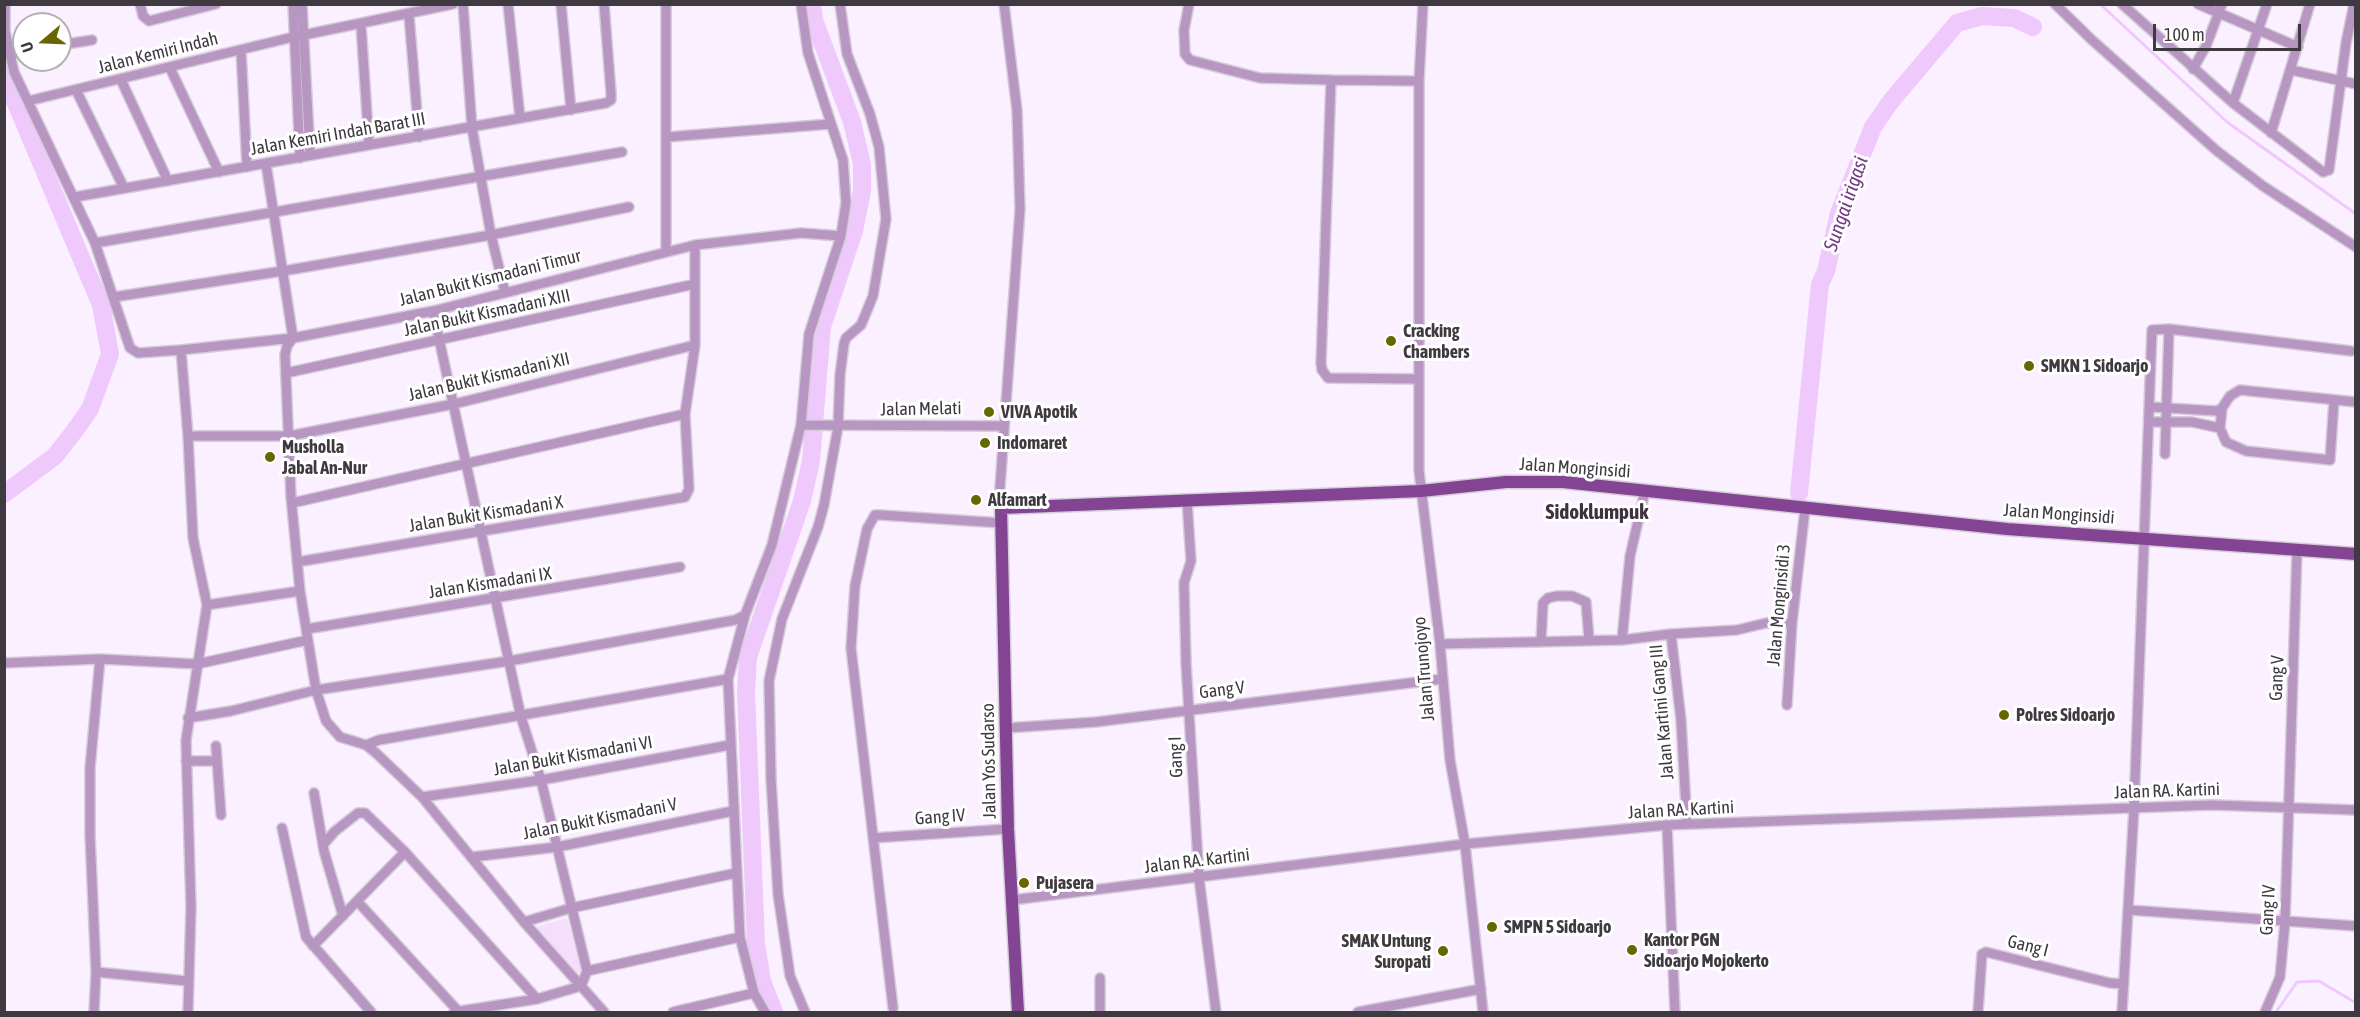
<!DOCTYPE html>
<style>
body{margin:0}
#map{position:relative;width:2360px;height:1017px;overflow:hidden;background:#fbf0ff;font-family:"Asap Condensed",sans-serif}
canvas{display:block}
.frame{position:absolute;inset:0;border:6px solid #3e3a40;pointer-events:none}
.north{position:absolute;left:12px;top:12px;width:60px;height:60px;box-sizing:border-box;background:#fff;border:2px solid #b2b0b3;border-radius:50%;rotate:251deg;font-size:16px;font-weight:700;line-height:24px;text-align:center;color:#3e3a40}
.north::after{content:'';display:block;margin:auto;width:21px;height:27px;background:#686600;clip-path:polygon(50% 0,100% 100%,50% 72%,0 100%)}
.scale{position:absolute;left:2153px;top:24px;width:148px;height:27px;box-sizing:border-box;border:3px solid #3e3a40;border-top:0;padding-left:8px;font-size:18px;line-height:21px;white-space:nowrap;color:#3e3a40;-webkit-text-stroke:4px #fff;paint-order:stroke}
</style>
<div id="map">
<canvas width="2360" height="1017"></canvas>
<div class="frame"></div>
<div class="north">U</div>
<div class="scale">100 m</div>
</div>
<script>
const context = document.querySelector('canvas').getContext('2d');
context.lineJoin = 'round';
function fill(path, color) {
  context.fillStyle = color;
  context.fill(path, 'evenodd');
}
function poly(rows) {
  const path = new Path2D();
  for (const r of rows) {
    path.moveTo(r[0], r[1]);
    for (let i = 2; i < r.length; i += 2) path.lineTo(r[i], r[i + 1]);
  }
  return path;
}
function trace(path, color, width, dash) {
  context.strokeStyle = color;
  context.lineWidth = width;
  context.lineCap = dash ? 'butt' : 'round';
  context.setLineDash(dash || []);
  context.stroke(path);
}
function drawText(font, color, halo, rows, align = 'center') {
  context.font = font + ' "Asap Condensed",sans-serif';
  context.lineWidth = 6;
  context.setLineDash([]);
  context.textBaseline = 'middle';
  context.strokeStyle = halo;
  context.fillStyle = color;
  for (const [text, x, y, turn = 0] of rows) {
    context.save();
    context.translate(x, y);
    context.rotate((+turn || 0) * Math.PI / 180);
    context.textAlign = isNaN(turn) ? turn : align;
    if (halo) context.strokeText(text, 0, 0);
    context.fillText(text, 0, 0);
    context.restore();
  }
}
fill(poly([
 [567,918,581,972,574,973,532,928]
]), '#f5defd');
trace(poly([
 [2100,4,2227,122,2356,214],
 [2276,1012,2297,982,2319,981,2356,1003]
]), '#f0c9fc', 3);
trace(poly([
 [4,75,101,305,110,354,90,409,73,433,55,456,4,494],
 [1799,493,1820,284,1826,271,1839,213,1873,127,1891,101,1957,23,1982,16,2014,18,2033,27],
 [774,1012,762,981,756,944,746,692,748,657,802,501,811,461,822,327,854,231,862,191,862,164,852,122,814,20,812,4]
]), '#f0c9fc', 18);
const minor = poly([
 [5,4,5,31,14,72,95,243,130,348,138,353,181,350,188,436],
 [140,4,143,16,149,21,216,4],
 [293,4,300,158],
 [302,4,310,155],
 [463,4,472,128,491,235,505,292],
 [508,4,520,118],
 [561,4,571,110],
 [1189,4,1184,30,1185,54,1190,60,1260,78,1331,80],
 [1423,4,1419,81,1419,471,1440,644,1450,760,1465,844,1483,1012],
 [2055,4,2092,40,2217,151,2263,186,2356,247],
 [2122,4,2233,103,2323,172,2329,170,2346,43,2354,4],
 [2198,4,2298,47],
 [409,15,419,137],
 [361,25,369,145],
 [60,45,92,40],
 [241,50,247,167],
 [9,54,24,52],
 [170,68,219,172],
 [2193,69,2206,46,2222,4],
 [2291,70,2356,84],
 [121,80,168,181],
 [76,90,124,188],
 [28,101,289,38,453,4],
 [2233,103,2267,4],
 [2271,133,2310,4],
 [667,137,831,124],
 [266,164,293,338,287,346,285,355,291,497,300,591,316,690,326,721,340,737,366,745,376,753,422,797,524,922,581,986],
 [75,197,606,103,611,100,611,93,604,4],
 [95,243,622,152],
 [666,251,666,4],
 [114,297,283,271,491,235,629,207],
 [433,311,521,717,541,780,587,971,581,986],
 [181,350,293,338,433,311,695,245,801,233,841,236],
 [286,373,695,284],
 [1419,379,1328,378,1322,370,1321,363,1331,80,1419,81],
 [2334,400,2330,460,2246,451,2226,442,2220,428,2222,408,2230,396,2240,390,2356,402],
 [2151,407,2217,411,2222,408],
 [2149,422,2192,422,2220,428],
 [801,425,1004,426],
 [2165,454,2169,329],
 [1187,500,1191,561,1184,583,1186,663,1199,878,1216,1012],
 [292,503,685,414],
 [1001,508,1000,487,1020,209,1017,110,1004,4],
 [297,562,685,497,689,489,685,414,695,345,695,245],
 [207,605,300,591],
 [307,629,680,567],
 [1671,634,1681,720,1687,824],
 [1622,640,1630,556,1645,491],
 [1541,642,1543,603,1548,598,1557,596,1572,596,1586,602,1589,639],
 [1440,644,1622,640,1671,634,1737,630,1766,623,1792,623],
 [4,663,100,659],
 [1787,705,1792,623,1805,509],
 [188,718,231,711,316,690,509,661,735,620,745,615],
 [1006,728,1096,722,1442,679],
 [366,745,379,740,728,679],
 [216,746,221,815],
 [186,761,217,761],
 [314,793,323,845],
 [422,797,541,780,730,745],
 [1667,825,1675,1012],
 [282,828,306,937,371,1012],
 [873,838,1008,829],
 [472,857,557,847,733,811],
 [1012,900,1465,844,1667,825,2212,805,2356,810],
 [357,901,405,852,537,999],
 [2129,910,2356,926],
 [343,916,324,851,323,845,334,832,358,813,365,813,405,852],
 [524,922,571,908,736,873],
 [313,946,357,901,459,1012],
 [587,971,740,937],
 [96,972,187,981],
 [1100,978,1100,1012],
 [893,1008,851,648,855,586,867,529,875,515,880,515,1002,523],
 [94,1012,96,972,90,835,90,768,100,659,197,664,308,640],
 [188,1012,191,907,186,740,207,605,193,538,188,436,289,436,454,404,695,345],
 [454,1012,537,999,581,986,604,1012],
 [673,1012,754,993],
 [765,1012,754,993,740,937,728,679,745,615,772,545,801,425,809,334,841,236,846,203,843,160,808,53,801,4],
 [805,1012,790,976,778,894,771,779,769,681,782,619,818,527,824,505,838,427,840,375,844,344,846,338,861,325,873,296,886,219,879,147,870,114,847,54,840,4],
 [1358,1012,1481,989],
 [1978,1012,1982,954,1986,952,2110,983,2124,984],
 [2122,1012,2134,808,2152,330,2169,329,2351,351],
 [2265,1012,2280,977,2285,922,2297,550]
]);
const major = poly([
 [1018,1012,1008,829,1001,508,1421,491,1506,482,1563,482,2007,529,2356,554]
]);
trace(minor, '#d5ccd9', 12);
trace(major, '#d5ccd9', 15);
trace(minor, '#b896c2', 9);
trace(major, '#824493', 12);
for (const [x, y, r, color] of [
 [1391,341,6,"#686600"],
 [2029,366,6,"#686600"],
 [989,412,6,"#686600"],
 [985,443,6,"#686600"],
 [270,457,6,"#686600"],
 [976,500,6,"#686600"],
 [2004,715,6,"#686600"],
 [1024,883,6,"#686600"],
 [1492,927,6,"#686600"],
 [1632,950,6,"#686600"],
 [1443,951,6,"#686600"]
]) {
  const dot = new Path2D();
  dot.arc(x, y, r, 0, 2 * Math.PI);
  context.fillStyle = color;
  context.fill(dot);
  trace(dot, '#fff', 2);
}
drawText('18px', '#3e3a40', '#fff', [
 ["Jalan Kemiri Indah",158,53,-14],
 ["Jalan Kemiri Indah Barat III",338,134,-10],
 ["Jalan Bukit Kismadani Timur",490,278,-14],
 ["Jalan Bukit Kismadani XIII",487,313,-12],
 ["Jalan Bukit Kismadani XII",489,377,-13],
 ["Jalan Melati",921,409,-1],
 ["Jalan Monginsidi",1575,468,4],
 ["Jalan Bukit Kismadani X",486,514,-9],
 ["Jalan Monginsidi",2059,514,4],
 ["Jalan Kismadani IX",490,583,-9],
 ["Jalan Monginsidi 3",1779,605,-85],
 ["Jalan Trunojoyo",1424,669,-95],
 ["Gang V",2277,678,-88],
 ["Gang V",1222,690,-7],
 ["Jalan Kartini Gang III",1662,712,-95],
 ["Jalan Bukit Kismadani VI",573,756,-10],
 ["Gang I",1176,757,-92],
 ["Jalan Yos Sudarso",989,761,-91],
 ["Jalan RA. Kartini",2167,791,-2],
 ["Jalan RA. Kartini",1681,810,-3],
 ["Gang IV",940,817,-4],
 ["Jalan Bukit Kismadani V",600,819,-11],
 ["Jalan RA. Kartini",1197,861,-7],
 ["Gang IV",2268,910,-87],
 ["Gang I",2028,946,14]
]);
drawText('bold 18px', '#3e3a40', '#fff', [
 ["Cracking",1403,331],
 ["Chambers",1403,352],
 ["SMKN 1 Sidoarjo",2041,366],
 ["VIVA Apotik",1001,412],
 ["Indomaret",997,443],
 ["Musholla",282,447],
 ["Jabal An-Nur",282,468],
 ["Alfamart",988,500],
 ["Polres Sidoarjo",2016,715],
 ["Pujasera",1036,883],
 ["SMPN 5 Sidoarjo",1504,927],
 ["Kantor PGN",1644,940],
 ["Sidoarjo Mojokerto",1644,961],
 ["SMAK Untung",1431,941,"right"],
 ["Suropati",1431,962,"right"]
], 'left');
drawText('italic 20px', '#753c86', '#fff', [
 ["Sungai irigasi",1846,204,-71]
]);
drawText('bold 21px', '#3c333e', '#fff', [
 ["Sidoklumpuk",1597,512]
]);
</script>
